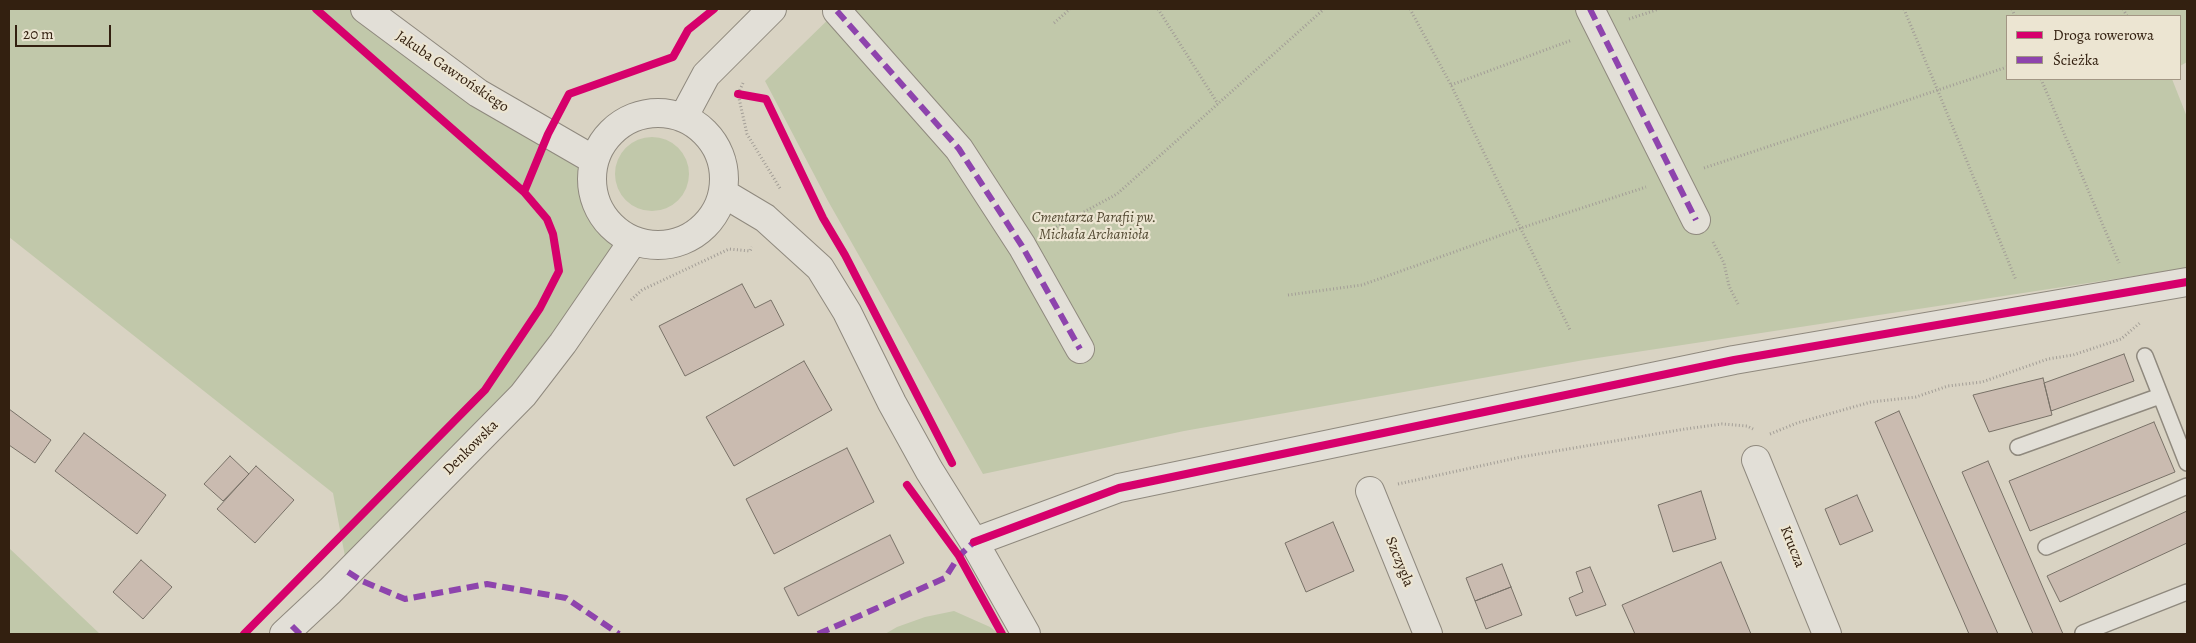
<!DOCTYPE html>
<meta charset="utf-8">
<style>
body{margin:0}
#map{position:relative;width:2196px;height:643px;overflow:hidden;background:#d9d3c3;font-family:Alegreya,serif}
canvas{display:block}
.frame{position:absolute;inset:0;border:10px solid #332010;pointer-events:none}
.legend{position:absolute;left:2006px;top:15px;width:175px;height:65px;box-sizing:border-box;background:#ece5d2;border:1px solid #a29684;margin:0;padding:6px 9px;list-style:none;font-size:15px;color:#332010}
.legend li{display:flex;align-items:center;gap:10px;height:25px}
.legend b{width:25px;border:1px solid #a29684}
.scale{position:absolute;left:15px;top:25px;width:96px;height:22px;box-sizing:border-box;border:2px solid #332010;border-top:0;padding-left:6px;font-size:15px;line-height:18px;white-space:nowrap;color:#332010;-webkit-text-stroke:4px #ece5d2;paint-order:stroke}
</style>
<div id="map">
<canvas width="2196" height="643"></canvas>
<div class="frame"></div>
<ul class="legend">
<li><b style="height:6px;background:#d6006c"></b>Droga rowerowa</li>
<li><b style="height:6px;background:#8e44ad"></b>Ścieżka</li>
</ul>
<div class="scale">20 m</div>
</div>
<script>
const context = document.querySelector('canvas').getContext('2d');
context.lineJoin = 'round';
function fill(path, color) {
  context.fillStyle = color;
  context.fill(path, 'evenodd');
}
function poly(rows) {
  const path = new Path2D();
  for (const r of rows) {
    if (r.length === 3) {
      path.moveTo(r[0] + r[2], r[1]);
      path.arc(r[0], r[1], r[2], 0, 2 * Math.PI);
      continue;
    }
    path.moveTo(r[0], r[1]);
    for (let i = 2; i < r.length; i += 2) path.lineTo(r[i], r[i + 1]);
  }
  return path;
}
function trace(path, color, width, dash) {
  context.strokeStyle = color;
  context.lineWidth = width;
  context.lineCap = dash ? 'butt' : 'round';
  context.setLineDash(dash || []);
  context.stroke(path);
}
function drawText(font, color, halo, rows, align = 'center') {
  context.font = font + ' Alegreya,serif';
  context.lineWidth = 4.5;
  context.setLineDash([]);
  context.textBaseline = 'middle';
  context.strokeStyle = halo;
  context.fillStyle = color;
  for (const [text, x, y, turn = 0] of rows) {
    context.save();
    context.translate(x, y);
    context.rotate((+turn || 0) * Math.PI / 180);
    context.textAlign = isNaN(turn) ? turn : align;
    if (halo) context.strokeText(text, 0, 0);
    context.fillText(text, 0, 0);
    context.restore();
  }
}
fill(poly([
 [9,9,365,9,594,160,592,189,599,211,613,229,633,241,599,291,348,572,333,493,9,237],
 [839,9,2187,9,2187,62,2180,66,2180,16,2007,16,2007,79,2172,79,2187,117,2187,268,1584,360,1184,431,983,474,828,201,765,81],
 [652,174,37],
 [9,548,100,634,9,634],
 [954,611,990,627,999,634,885,634,897,627,925,617]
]), '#c1c8aa');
const building = poly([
 [742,284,755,308,771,300,784,325,685,376,659,326,742,284],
 [2124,354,2134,381,2051,411,2044,383,2124,354],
 [804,361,832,410,734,466,706,417,804,361],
 [2043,378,2052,415,1989,432,1973,395,2043,378],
 [9,409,51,440,35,463,9,445,9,409],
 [1899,411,1998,634,1969,634,1960,613,1875,422,1899,411],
 [2154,422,2175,472,2030,531,2009,481,2154,422],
 [84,433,166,495,137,534,55,471,84,433],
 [847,448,874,502,774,554,746,499,847,448],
 [230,456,249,474,223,501,204,484,230,456],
 [1988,461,2063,634,2033,634,1962,472,1988,461],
 [256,466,294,500,255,543,217,509,256,466],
 [1701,491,1716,539,1673,552,1658,505,1701,491],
 [1857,495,1873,531,1840,545,1825,509,1857,495],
 [2187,511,2187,543,2060,602,2047,576,2187,511],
 [1333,522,1354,571,1306,592,1285,543,1333,522],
 [890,535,904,563,798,616,784,588,890,535],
 [141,560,172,587,143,619,113,592,141,560],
 [1721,562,1751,634,1635,634,1622,605,1721,562],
 [1502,564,1511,587,1475,601,1466,578,1502,564],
 [1590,567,1606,605,1576,616,1569,598,1583,592,1576,572,1590,567],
 [1511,587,1522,615,1486,629,1475,601,1511,587]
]);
fill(building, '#cabbb0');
trace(building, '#787167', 1);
const lane = poly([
 [2145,356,2187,463],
 [2018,447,2160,396],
 [2046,547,2187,486],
 [2083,633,2187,592]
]);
const street = poly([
 [365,9,478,93,594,160],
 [1590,9,1696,220],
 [837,11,959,149,1022,246,1080,349],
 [658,179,66],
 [683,118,706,75,772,9],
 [723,193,765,218,820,268,847,312,892,403,929,470,974,542,1026,634],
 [1756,460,1827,634],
 [1370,491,1428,634],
 [974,542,1119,488,1734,360,2187,282],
 [284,634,330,591,523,395,563,343,633,241]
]);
trace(lane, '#8f897e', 18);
trace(street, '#8f897e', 30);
trace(poly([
 [1158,9,1218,104],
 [1410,9,1451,85,1570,330],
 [1904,9,2016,280],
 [2012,9,2015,16],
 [2123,9,2127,16],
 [1629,19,1659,9],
 [1054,23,1070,9],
 [2041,79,2119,263],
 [743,83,738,94,747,134,781,190],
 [1451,85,1572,40],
 [1704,168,2007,67],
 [1047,232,1117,194,1324,9],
 [1713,242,1724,263,1729,286,1738,304],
 [1288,295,1362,285,1521,228,1646,187],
 [631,300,642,290,729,249,750,251,752,247],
 [1770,434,1797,423,1871,402,1916,397,1948,386,1982,382,2048,359,2073,355,2121,339,2141,322],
 [1398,484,1521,457,1685,429,1722,424,1747,426,1753,429]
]), '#a29d96', 3, [1, 2.5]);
trace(lane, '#e2dfd7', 15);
trace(street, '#e2dfd7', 28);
trace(poly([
 [1590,9,1696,220],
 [837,11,959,149,1022,246,1080,349],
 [348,572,362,581,405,599,487,584,566,598,619,634],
 [292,626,300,634],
 [818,634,945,578,959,556,974,542]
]), '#8e44ad', 6, [12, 6]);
trace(poly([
 [316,9,524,192],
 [738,94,766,99,823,218,845,255,952,463],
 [907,485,959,556,1002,634],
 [974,542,1119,488,1734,360,2187,282],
 [244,634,485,390,540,308,559,271,553,234,547,219,524,192,548,134,569,94,673,57,688,30,714,9]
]), '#d6006c', 8);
drawText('15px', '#332010', '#ece5d2', [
 ["Jakuba Gawrońskiego",452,72,34],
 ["Denkowska",471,448,-45],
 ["Krucza",1792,547,68],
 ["Szczygla",1399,562,68]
]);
drawText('italic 15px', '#524831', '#ece5d2', [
 ["Cmentarza Parafii pw.",1094,218],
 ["Michała Archanioła",1094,235]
]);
</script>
